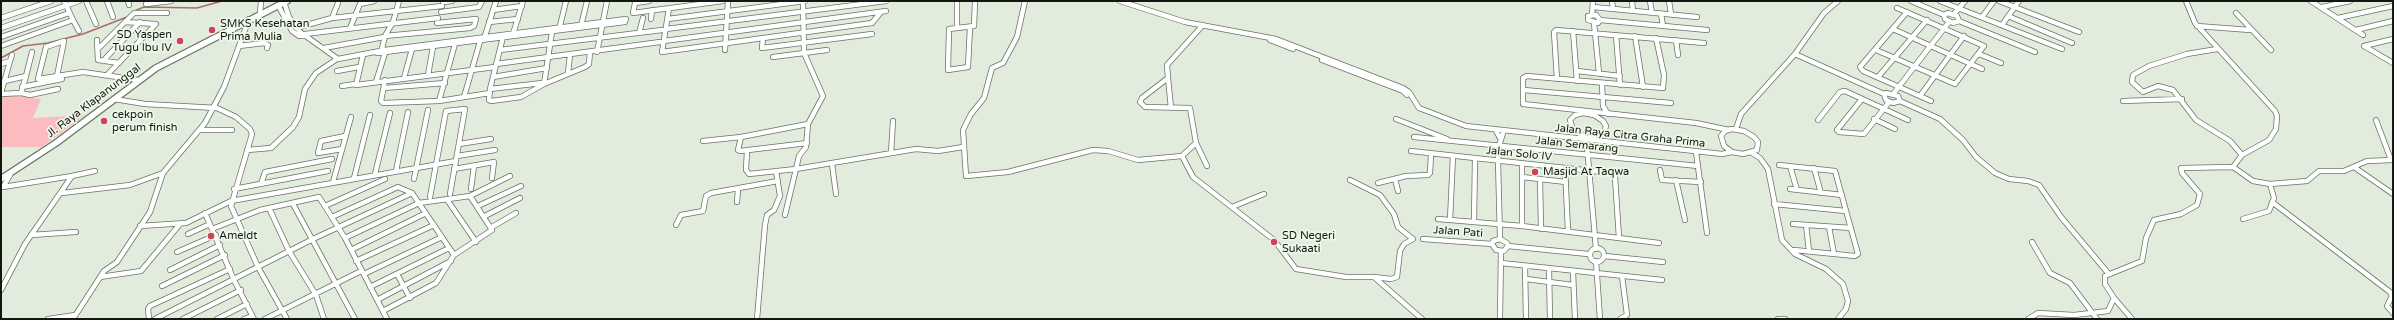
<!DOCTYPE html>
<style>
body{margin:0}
#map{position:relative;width:2394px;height:320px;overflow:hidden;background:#e1ecdd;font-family:"Varela Round",sans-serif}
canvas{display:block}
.frame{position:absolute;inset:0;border:2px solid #131611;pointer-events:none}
</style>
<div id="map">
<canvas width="2394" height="320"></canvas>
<div class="frame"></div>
</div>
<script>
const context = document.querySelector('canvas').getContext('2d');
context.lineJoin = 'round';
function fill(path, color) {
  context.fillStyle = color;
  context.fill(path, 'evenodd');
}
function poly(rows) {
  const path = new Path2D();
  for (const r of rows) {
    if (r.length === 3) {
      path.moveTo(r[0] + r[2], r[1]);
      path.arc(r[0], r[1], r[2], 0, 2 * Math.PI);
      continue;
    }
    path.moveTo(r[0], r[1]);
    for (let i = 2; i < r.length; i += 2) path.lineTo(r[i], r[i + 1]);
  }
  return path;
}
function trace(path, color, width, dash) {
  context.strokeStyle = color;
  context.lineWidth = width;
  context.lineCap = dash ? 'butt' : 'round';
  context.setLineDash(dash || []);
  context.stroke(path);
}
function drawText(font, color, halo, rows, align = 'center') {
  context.font = font + ' "Varela Round",sans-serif';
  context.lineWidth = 3.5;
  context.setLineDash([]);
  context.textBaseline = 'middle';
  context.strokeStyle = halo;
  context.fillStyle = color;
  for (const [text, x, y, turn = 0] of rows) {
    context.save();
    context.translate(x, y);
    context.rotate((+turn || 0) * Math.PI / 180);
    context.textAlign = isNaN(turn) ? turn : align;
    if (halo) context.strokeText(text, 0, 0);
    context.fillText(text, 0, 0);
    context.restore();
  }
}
fill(poly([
 [9,95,41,99,33,118,85,115,42,147,1,147,1,96]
]), '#fcbbbe');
trace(poly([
 [132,12,144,7,197,8,222,1],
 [1,58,23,46,48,43,83,34,127,17]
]), '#aa6b6d', 1.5);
const minor = poly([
 [86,1,96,24],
 [107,1,113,17],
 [128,1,129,5],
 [148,1,146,4,171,1],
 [649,1,635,3,633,13,723,1],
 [803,1,804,53,823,96,808,124,806,147,799,156,796,169,916,149,938,151,963,147],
 [957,1,957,28],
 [1025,1,1017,37,1003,63,992,68,984,98,971,114,963,130,966,176,1008,172,1093,150,1108,151,1138,160,1182,156,1196,143,1190,108,1145,107,1140,102,1142,98,1168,78,1167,65,1203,25],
 [1120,1,1185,22,1276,39,1403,88,1409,92,1419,108,1466,126,1722,154,1732,152],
 [1612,1,1613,9],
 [1632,1,1633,11],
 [1650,1,1652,13],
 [1669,1,1671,14],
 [1911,1,1944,15],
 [1940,1,2062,49],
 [1999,1,2079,32],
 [2311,1,2363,35],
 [284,2,289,17,300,32,338,59,385,50,626,19,625,22,377,53],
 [443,2,452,1],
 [278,5,292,31,299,36,306,36],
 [1593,7,1697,17],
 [2322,7,2350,1],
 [669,8,662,52,872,23,881,12],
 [493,10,522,6],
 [441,12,479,7,482,1],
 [1907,12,1860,67,1863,71,1931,101],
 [1948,13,1957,16,1959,21,1953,23,1945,19,1944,15,1948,13],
 [2236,13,2271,50],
 [260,14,261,1],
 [1661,14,1663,26],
 [1954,14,1965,1],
 [1592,15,1593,1],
 [1596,15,1600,20,1598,23,1588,20,1588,16,1596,15],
 [2008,16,2072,43],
 [1982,17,1994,1],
 [1,18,51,1],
 [332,18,338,3],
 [2338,18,2393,6],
 [651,19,652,10],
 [668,19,805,1],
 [73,20,79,31],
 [1600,20,1707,30],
 [1959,21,2035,52],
 [489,22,518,19],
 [1594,23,1599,73],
 [2002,25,2019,1],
 [581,26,587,1],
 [2197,26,2250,30],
 [970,27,968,67,948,70,949,29,974,26,975,1],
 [1,28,79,1],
 [296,28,332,18,442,6],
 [350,28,360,4,374,1],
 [666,29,886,1],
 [1893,29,1982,69],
 [559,30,566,1],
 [2356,30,2393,21],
 [1573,31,1577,81],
 [639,33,643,18],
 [305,34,438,18],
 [513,34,523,1],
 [1616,35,1620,85],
 [385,36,470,28,474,26,476,19,437,23],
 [1635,36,1643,87],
 [1,37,69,13],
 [503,37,490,89,489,100,491,101,521,97,544,84,585,67,589,64,590,52],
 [763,38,762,48,872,34],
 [1656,38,1664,75,1663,88,1527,76,1523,78,1523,104,1696,123,1729,130],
 [484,39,496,1],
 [97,40,98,60,119,63],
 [1270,40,1293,49],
 [1676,40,1678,55],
 [664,41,886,11],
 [1,46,73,20,64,1],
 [239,46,264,43,268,45,267,48],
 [2364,46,2393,63],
 [2364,46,2393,39],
 [324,48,384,37],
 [98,49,134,13,167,13],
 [2217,49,2187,54,2149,66,2133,75,2132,82,2143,92,2158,86,2173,90,2196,120,2230,141,2242,155],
 [500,50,662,30],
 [725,50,728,1],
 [1876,50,1955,84,1984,46,1897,8],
 [597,52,607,1],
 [381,53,385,36,393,22,399,1],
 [1795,54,1884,94],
 [1979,54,2001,63],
 [363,55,356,85,495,67],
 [773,57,827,50],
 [1322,60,1403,91,1407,95],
 [10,61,12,55],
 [103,61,140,22],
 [1,64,10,61,1,93],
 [496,64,660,42],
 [337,71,359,67],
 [1577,71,1620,76],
 [568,73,570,55],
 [107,75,156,24,125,22],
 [428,75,433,47],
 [26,76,32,52],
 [57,76,64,41,46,47,38,79,83,72,138,80],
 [493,77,547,68],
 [1878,77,1927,20],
 [404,78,412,49],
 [1168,78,1171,108],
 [1557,79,1554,32,1556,30,1704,43],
 [385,80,381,101,383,103,439,101,490,93],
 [1,82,26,76,21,93],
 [376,82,385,53],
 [544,84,552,32],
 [1602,84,1603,106,1608,114],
 [342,86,355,84],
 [22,87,62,79],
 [384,88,445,83],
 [490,89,542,83],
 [1524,90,1671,103],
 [1886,93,1898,96,1900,101,1893,103,1886,100,1884,94,1886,93],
 [1894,93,1949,22],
 [1,94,21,93,30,95,58,89],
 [1920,96,1964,36],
 [464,97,481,38],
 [114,99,145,104,217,108,236,117,250,129,252,134,231,206,258,267,287,319],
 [1862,99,1837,130,1839,132,1864,134,1889,102],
 [439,101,455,44],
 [1900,101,1940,119,1963,140,1976,157,1995,173,2009,179,2028,181,2039,185,2061,217,2108,273],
 [2123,101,2182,99],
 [1583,113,1594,115,1603,121,1606,126,1604,133,1587,138,1573,130,1570,120,1575,115,1583,113],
 [1396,119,1447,139],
 [1874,119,1895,129],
 [1818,120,1840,92,1845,91,1908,120],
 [2376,120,2391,160],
 [1495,129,1500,138],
 [1732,129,1744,131,1754,137,1758,142,1757,150,1743,154,1732,152,1724,146,1721,136,1725,131,1732,129],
 [1736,129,1741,114,1795,54,1824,13,1838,1],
 [200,130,232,130],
 [741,137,738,150,740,151,807,143],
 [1414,137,1698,166],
 [1582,137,1587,146,1596,249],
 [703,141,741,137,808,124],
 [1196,143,1207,166],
 [459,144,491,139],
 [342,149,318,153,321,141,345,136],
 [247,150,271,148,293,127,299,117,305,89,316,73,337,59],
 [747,151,746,170,749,174,796,169,785,215],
 [1411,151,1611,173,1615,177,1619,238],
 [1696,152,1707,233],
 [891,153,893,121],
 [1752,153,1760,158,1768,169,1782,240,1795,254,1826,269,1843,284,1848,301,1846,309,1838,319],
 [457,156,495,150],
 [1182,156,1193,177,1274,240,1296,269,1346,277,1374,277,1422,319],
 [1522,163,1522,226],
 [832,164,836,194],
 [1779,165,1835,171,1858,254,1855,256,1794,250],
 [1790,166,1797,190],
 [2233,167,2253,181,2270,184,2307,181,2319,171,2344,171,2367,161,2393,160],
 [2354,167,2393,194],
 [1565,168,1568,231],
 [1814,168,1821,193],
 [454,169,494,162,492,178],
 [1660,170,1662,180,1701,182],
 [396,171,408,112],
 [375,174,390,113],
 [72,176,95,171],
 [1522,177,1566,182],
 [354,178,370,115],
 [414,179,428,110],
 [1395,179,1398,191],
 [1540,179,1541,229],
 [1350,180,1380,195,1394,214,1398,227,1413,239,1404,244,1400,251,1397,277,1391,279,1374,277],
 [1676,180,1685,220],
 [333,182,351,117],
 [1378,183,1406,176,1428,175,1430,173,1431,154],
 [261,184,265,172,332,159],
 [234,189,328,171],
 [471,189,474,166],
 [1790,189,1842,195],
 [62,193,130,185,163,173],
 [430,197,446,111,465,109,450,194],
 [448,201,476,242],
 [737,202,738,189],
 [2272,202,2390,292,2392,296,2387,306,2393,313],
 [293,204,355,319],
 [1774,204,1846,211],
 [325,206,385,179],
 [478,206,521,186],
 [1232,207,1264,194],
 [269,208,289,251,316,295,324,319],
 [205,213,234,280,254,319],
 [485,216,520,198],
 [332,217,398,187,412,193,454,255],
 [1438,219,1522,226,1659,243],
 [2243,219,2269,211,2274,198,2270,184],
 [1450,220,1453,156],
 [1474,222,1475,158],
 [1793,224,1851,228],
 [676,225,681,215,703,211,706,196,711,193,778,181],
 [1806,225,1809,251],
 [140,226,186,223,231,201,456,161],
 [492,227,516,213],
 [1829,227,1834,254],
 [212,229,260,210,319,197,345,238,387,319],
 [188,234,210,224],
 [31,235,76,232],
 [345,238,419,203,470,196,510,176],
 [1423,239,1492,244],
 [1500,239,1498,160,1499,146,1504,130],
 [1500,239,1507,243,1508,246,1504,251,1496,250,1492,244,1493,241,1500,239],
 [2032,242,2050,273,2070,283,2097,319],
 [1508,246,1588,254],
 [1597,255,7],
 [351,250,426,213],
 [177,252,216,235],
 [1605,256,1663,262],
 [356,261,434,225],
 [1596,261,1600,319],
 [1501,263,1662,280],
 [1525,266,1526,319],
 [1549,269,1550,319],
 [170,270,220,245],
 [1573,272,1575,319],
 [364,274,442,237],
 [397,274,410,298],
 [100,277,141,271,180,224],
 [1526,279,1573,285],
 [162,286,225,255],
 [370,287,449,248],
 [1,290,25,244,72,176,3,187,10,175],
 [2114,298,2132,319],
 [377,300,451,261],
 [383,311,436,283,454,255,492,230,470,196],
 [48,319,75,315],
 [73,319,104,271,117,262,150,212,163,173,205,123,224,87,249,19],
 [149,319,148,309,150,306,230,269],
 [155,319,313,239,412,193],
 [183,319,241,290],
 [217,319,247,304],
 [244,319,252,316],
 [265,319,361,271],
 [757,319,765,225,767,215,774,210,780,196,776,171],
 [1500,319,1501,251],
 [1620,319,1627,315,1622,276],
 [1778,319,1785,319],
 [2028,319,2038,313,2074,315,2108,311,2114,298,2105,284,2105,276,2142,261,2146,238,2154,220,2181,214,2197,205,2200,194,2182,173,2181,168,2233,167,2242,155,2269,140,2276,129,2277,116,2275,111,2195,23,2186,1]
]);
const tertiary = poly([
 [1,179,56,143,156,68,287,1]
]);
trace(minor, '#687265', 6);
trace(tertiary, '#687265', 8);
trace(minor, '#fff', 4.5);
trace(tertiary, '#fff', 5.5);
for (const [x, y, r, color] of [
 [212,30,4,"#d24158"],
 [180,41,4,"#d24158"],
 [104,121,4,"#d24158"],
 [1535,172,4,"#d24158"],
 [211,236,4,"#d24158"],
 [1274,242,4,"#d24158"]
]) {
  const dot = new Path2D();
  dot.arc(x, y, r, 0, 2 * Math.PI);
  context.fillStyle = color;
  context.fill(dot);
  trace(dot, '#eef9ea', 1.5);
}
drawText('11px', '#131611', '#eef9ea', [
 ["SMKS Kesehatan",220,24],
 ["Prima Mulia",220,37],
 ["SD Yaspen",172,35,"right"],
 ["Tugu Ibu IV",172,48,"right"],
 ["cekpoin",112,115],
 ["perum finish",112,128],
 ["Masjid At Taqwa",1543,172],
 ["Ameldt",219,236],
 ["SD Negeri",1282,236],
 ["Sukaati",1282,249]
], 'left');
drawText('11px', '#131611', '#eef9ea', [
 ["Jl. Raya Klapanunggal",94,101,-37],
 ["Jalan Raya Citra Graha Prima",1630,136,6],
 ["Jalan Semarang",1577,145,6],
 ["Jalan Solo IV",1519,154,6],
 ["Jalan Pati",1458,232,4]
]);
</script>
